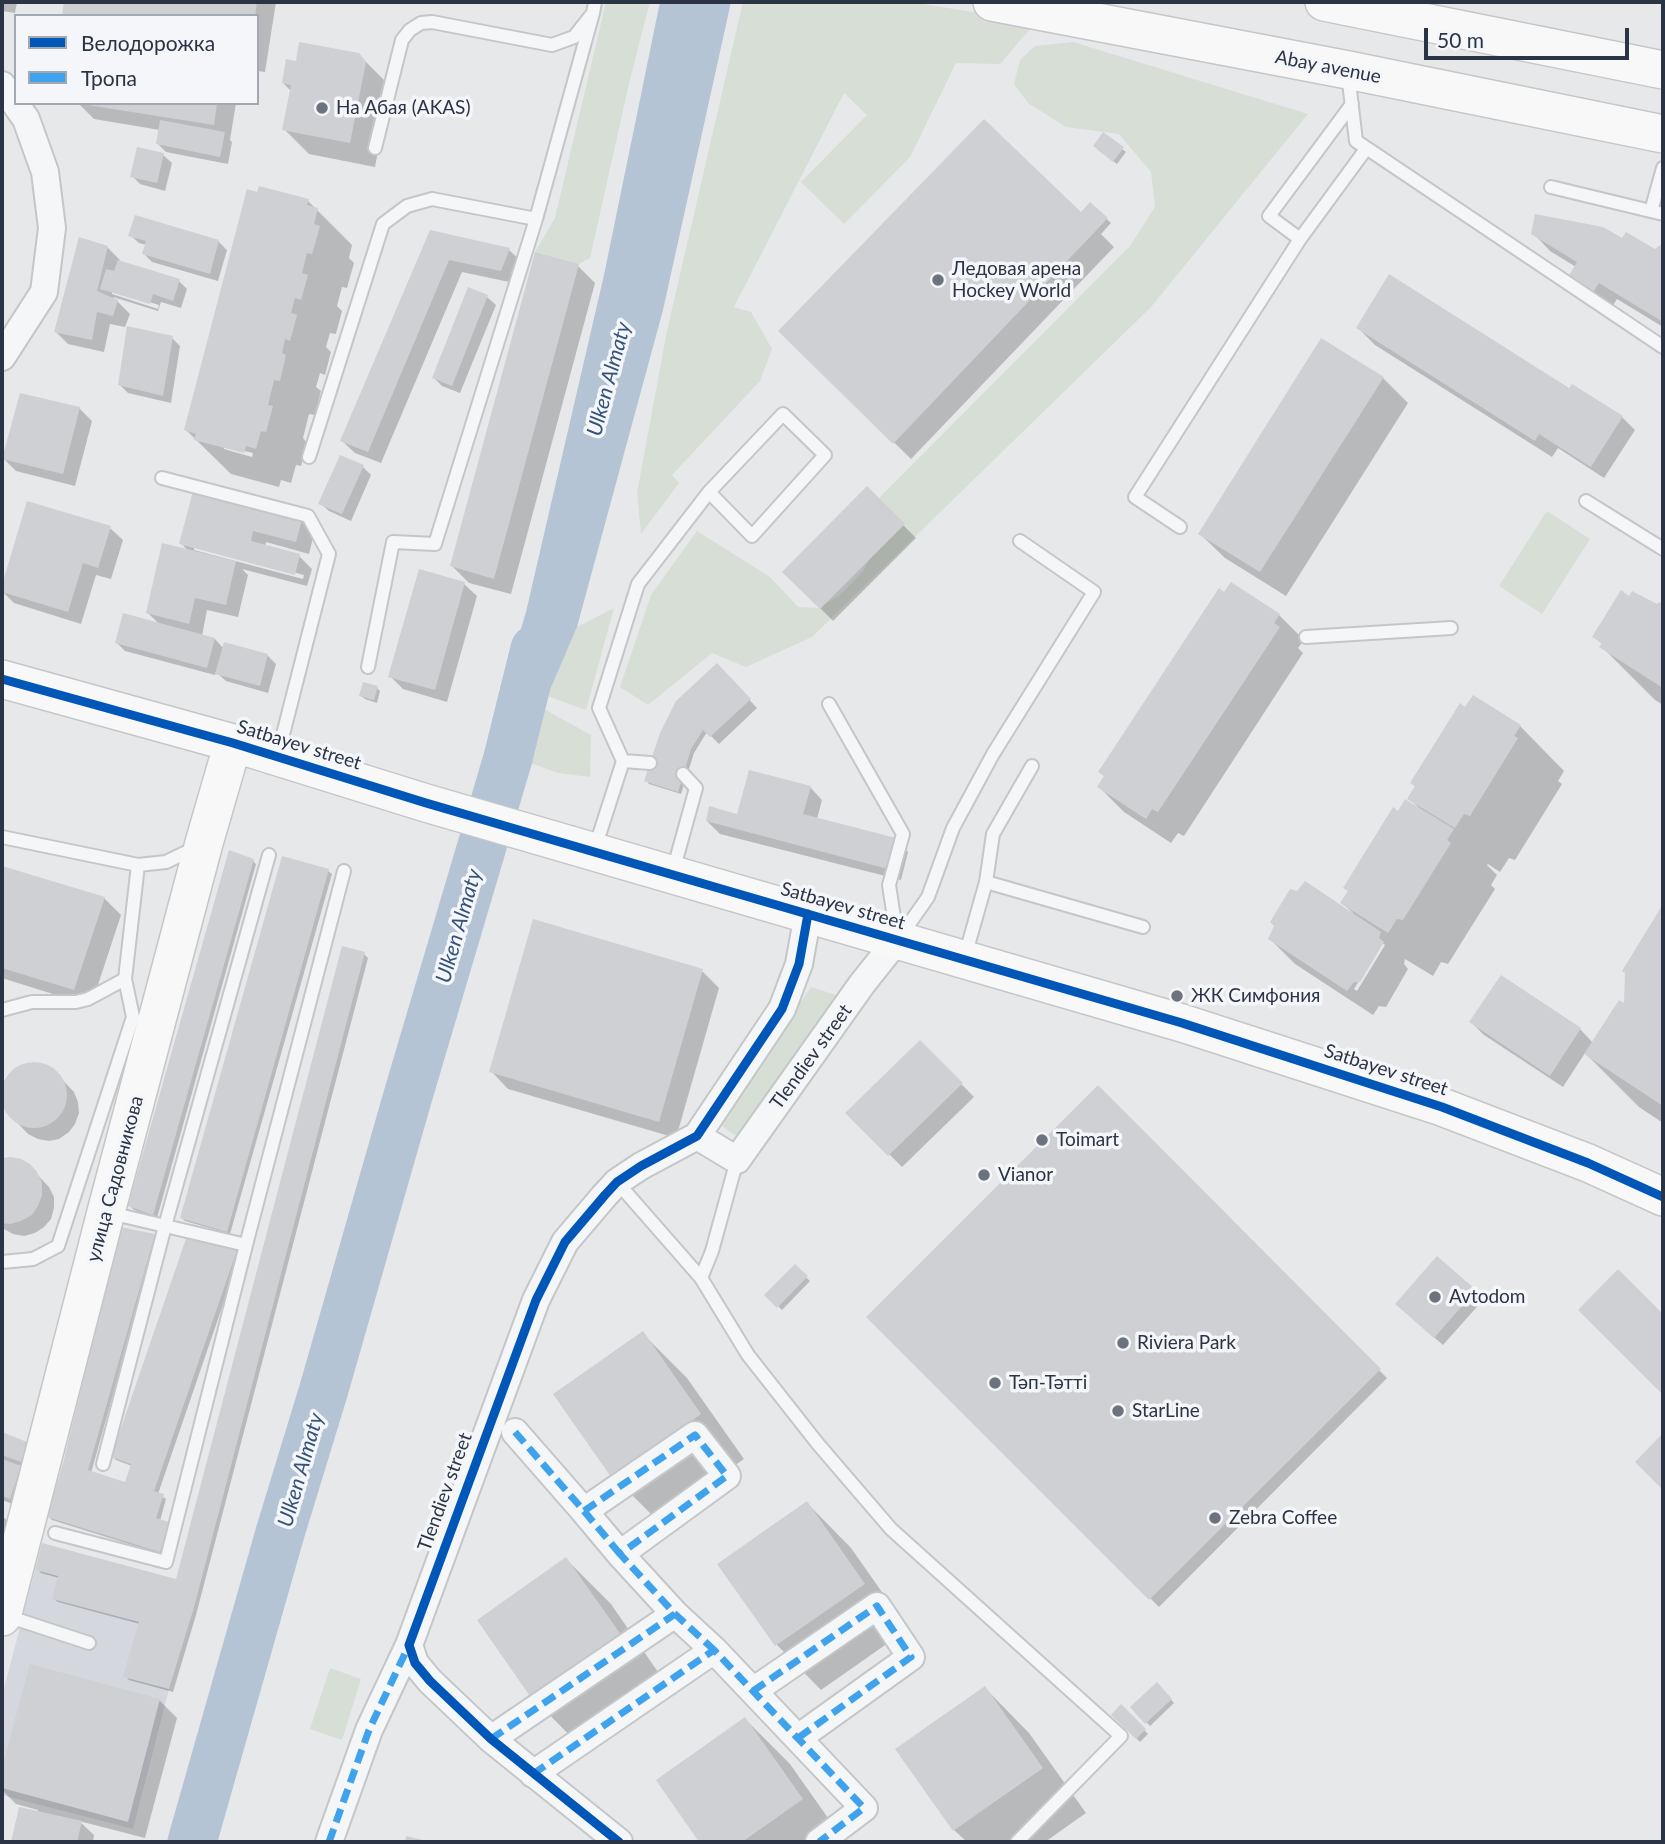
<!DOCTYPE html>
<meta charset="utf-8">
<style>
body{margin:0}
#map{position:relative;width:1665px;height:1844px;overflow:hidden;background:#e6e8ea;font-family:Lato,sans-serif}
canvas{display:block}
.frame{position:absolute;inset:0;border:4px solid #2b3445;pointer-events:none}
.legend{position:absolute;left:14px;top:14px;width:245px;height:91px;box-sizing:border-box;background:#f4f6f9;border:2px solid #a4a8b1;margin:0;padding:9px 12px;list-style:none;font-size:21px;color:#2b3445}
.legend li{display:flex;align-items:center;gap:14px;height:35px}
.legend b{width:35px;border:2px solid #a4a8b1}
.scale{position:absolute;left:1424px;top:28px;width:205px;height:32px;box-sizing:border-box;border:4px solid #2b3445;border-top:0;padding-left:9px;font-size:21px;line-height:24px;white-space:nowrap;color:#2b3445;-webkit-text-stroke:5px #f4f6f9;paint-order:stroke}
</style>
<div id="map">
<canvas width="1665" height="1844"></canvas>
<div class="frame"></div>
<ul class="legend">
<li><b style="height:9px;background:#0057b8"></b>Велодорожка</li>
<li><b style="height:9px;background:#3ea3ec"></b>Тропа</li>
</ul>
<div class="scale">50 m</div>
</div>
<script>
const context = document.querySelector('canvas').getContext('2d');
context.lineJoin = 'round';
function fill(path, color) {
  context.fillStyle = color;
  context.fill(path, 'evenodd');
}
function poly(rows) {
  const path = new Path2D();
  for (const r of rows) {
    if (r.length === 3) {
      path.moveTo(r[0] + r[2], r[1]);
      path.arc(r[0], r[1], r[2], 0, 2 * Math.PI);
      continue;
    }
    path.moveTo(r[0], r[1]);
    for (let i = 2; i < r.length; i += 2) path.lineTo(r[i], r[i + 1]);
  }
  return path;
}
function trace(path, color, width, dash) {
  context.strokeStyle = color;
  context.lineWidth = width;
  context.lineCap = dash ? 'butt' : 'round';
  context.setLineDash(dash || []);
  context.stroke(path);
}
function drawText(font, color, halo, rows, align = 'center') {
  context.font = font + ' Lato,sans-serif';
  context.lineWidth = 7;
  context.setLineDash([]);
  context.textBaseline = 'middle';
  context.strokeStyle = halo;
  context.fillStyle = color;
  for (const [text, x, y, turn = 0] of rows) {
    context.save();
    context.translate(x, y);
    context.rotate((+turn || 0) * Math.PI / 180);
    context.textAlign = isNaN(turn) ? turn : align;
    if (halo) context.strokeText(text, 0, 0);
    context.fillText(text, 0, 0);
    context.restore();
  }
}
fill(poly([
 [35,1570,193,1611,169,1689,133,1829,2,1795,2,1696]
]), '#d4d7dd');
fill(poly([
 [606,2,650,2,630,79,590,258,579,264,535,252,555,218],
 [743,2,910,2,1036,22,1000,64,956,63,910,157,844,224,801,182,867,115,844,93,734,307,751,312,772,349,760,381,672,475,679,483,641,534,637,493,667,331],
 [1073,42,1308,114,1151,307,812,637,746,667,712,653,648,705,620,687,651,595,697,531,770,577,798,607,818,608,840,595,864,570,875,546,881,518,880,497,1130,246,1155,207,1151,172,1119,134,1066,127,1028,103,1014,84,1020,60,1035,46],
 [1547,511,1590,539,1542,614,1499,586],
 [614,608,586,710,547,696,577,627],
 [542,708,591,735,590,777,558,773,528,762,537,720],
 [811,987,839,996,739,1138,718,1123],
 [330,1668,361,1679,342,1740,310,1729]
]), '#d6ded6');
fill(poly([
 [660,2,731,2,663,310,577,627,537,720,497,709,526,612,604,275]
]), '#b4c4d5');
fill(poly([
 [2,2,17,2,15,13,2,11],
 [66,2,276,2,265,72,257,71,257,16,64,16],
 [359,55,384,80,390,89,375,167,309,154,284,129,291,91,283,83,297,63],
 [78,103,236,103,230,140,232,142,228,164,166,152,158,144,160,130,94,119],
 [1104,135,1126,152,1117,164,1098,150],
 [163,155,172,163,165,191,140,184,132,176],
 [308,201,352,245,349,258,354,263,347,288,342,287,337,306,342,311,336,334,330,333,326,347,331,352,325,375,320,373,316,387,321,391,315,415,309,414,303,438,307,443,301,466,296,465,291,483,281,480,279,487,231,474,186,430],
 [224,446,253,453,252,457,224,449],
 [1090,204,1111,223,1101,234,1114,247,911,459,780,331,1081,215],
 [431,232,509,250,522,262,514,283,462,272,381,463,355,453,342,441],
 [1533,233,1623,241,1656,252,1663,245,1663,327,1617,299,1610,310,1586,296,1576,267,1550,251],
 [130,235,218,241,227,250,218,281,152,262,144,254,146,245,139,243],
 [107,247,120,260,119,262,179,281,187,289,181,308,161,302,158,311,113,297,130,314,125,327,110,324,104,352,68,344,56,332],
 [112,291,159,305,158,309,112,294],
 [578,266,595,283,511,594,469,583,452,566],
 [469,290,487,297,496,305,460,393,442,386,434,378],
 [1358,328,1569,391,1622,417,1635,430,1604,478,1558,448,1552,457,1375,345],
 [172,338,180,346,171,403,128,393,120,385],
 [1383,378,1408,403,1286,596,1225,558,1200,534],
 [79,408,92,421,75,486,16,471,3,458],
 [363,467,371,475,351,521,329,511,320,503],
 [867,489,916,538,833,621,785,572],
 [28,503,110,528,123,540,111,579,96,575,81,624,14,603,2,591],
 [301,521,314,534,309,554,266,542,265,547,299,556,312,569,307,586,242,569,248,575,238,617,207,610,202,636,215,639,224,649,267,655,276,664,268,693,226,681,216,672,215,675,125,651,117,643,160,625,148,613,189,552,181,543],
 [194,546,304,575,303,579,194,550],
 [464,584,477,596,447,702,403,689,390,676],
 [1630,598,1658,606,1659,604,1663,607,1663,705,1655,700,1602,647,1603,645,1594,636],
 [1279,615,1304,640,1298,648,1303,653,1184,836,1178,833,1171,843,1124,812,1099,787,1105,777,1100,772],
 [717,665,757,708,719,744,707,732,694,753,681,794,649,784,646,780],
 [377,688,380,691,377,703,365,699,361,696],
 [1520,726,1564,771,1558,781,1562,784,1515,860,1509,858,1500,872,1488,864,1487,865,1497,875,1491,885,1495,889,1448,964,1441,962,1433,976,1405,959,1404,964,1408,969,1386,1007,1379,1006,1373,1015,1295,964,1270,939,1353,913,1342,903,1349,892,1399,813,1419,808,1409,798,1416,787,1412,783],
 [1382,943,1385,945,1357,991,1354,989],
 [810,787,822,800,817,819,895,840,908,852,901,880,720,834,707,821,739,816],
 [253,861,256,864,157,1218,134,1210,130,1206],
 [2,868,104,898,121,915,91,1006,2,978],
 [328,871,332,874,230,1234,185,1221,182,1218],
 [1663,907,1663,1123,1639,1107,1585,1053,1563,1087,1484,1035,1471,1022,1580,1029,1593,1043,1626,1006,1627,974,1624,970],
 [364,954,368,958,196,1615,173,1692,129,1680,125,1676,140,1624,58,1602,54,1599,59,1578,41,1573,37,1569,177,1581],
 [702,971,719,988,676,1138,508,1089,491,1071],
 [920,1042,974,1097,902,1167,848,1113],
 [26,1064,36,1064,45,1066,54,1071,74,1092,78,1102,79,1113,75,1124,69,1132,59,1139,49,1141,38,1139,28,1134,7,1112,3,1103,2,1093,4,1084,9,1075,16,1069],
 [1098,1088,1387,1378,1159,1607,868,1317],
 [2,1159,11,1159,29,1166,49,1187,54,1197,54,1208,51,1219,44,1227,35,1233,24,1236,13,1234,2,1228],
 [154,1236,157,1239,91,1473,126,1484,132,1466,116,1460,113,1457,236,1251,240,1255,158,1494,166,1499,160,1521,168,1523,172,1527,164,1555,52,1520,49,1517],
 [795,1267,810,1281,782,1310,767,1295],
 [1475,1291,1483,1300,1443,1345,1405,1312],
 [643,1334,687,1378,744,1459,657,1520,612,1475],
 [2,1433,26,1443,34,1452,29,1469,18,1465,28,1475,18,1506,2,1500],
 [807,1503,851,1548,908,1629,821,1690,777,1645,720,1565],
 [2,1516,13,1526,2,1556],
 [566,1559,611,1604,667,1685,580,1746,536,1701],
 [31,1666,160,1701,177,1718,145,1838,79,1821,94,1835,93,1842,13,1842,20,1809,37,1813,38,1810,16,1804,2,1790,2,1775],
 [1157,1684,1174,1703,1150,1726,1132,1707],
 [985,1688,1029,1733,1086,1813,1045,1842,967,1842,954,1830,897,1749],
 [1121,1707,1148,1734,1140,1742,1114,1715],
 [745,1719,790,1764,845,1842,702,1842,658,1780]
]), '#0003');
trace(poly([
 [192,1842,280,1533,324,1389,407,1099,508,758,535,649]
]), '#b4c4d5', 49);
fill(poly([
 [64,2,257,2,255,16,62,16],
 [299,42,359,53,366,62,350,143,282,130,291,85,282,83,286,59,296,61],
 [88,103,217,103,214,125,88,105],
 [984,119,1081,212,1090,202,1108,218,893,444,778,331],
 [160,120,225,132,220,157,156,144],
 [1103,132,1124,147,1113,162,1093,146],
 [137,147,164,153,157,183,130,177],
 [259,186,309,199,307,205,318,208,314,224,320,226,312,254,307,253,302,273,308,275,301,300,295,298,291,313,297,315,290,341,285,339,282,353,286,355,280,381,274,380,268,405,273,406,266,432,261,431,256,449,246,446,244,453,194,440,196,434,184,430,247,189,257,192],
 [1535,214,1603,227,1622,238,1626,232,1655,249,1663,243,1663,322,1599,283,1592,294,1567,279,1577,262,1531,234],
 [135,215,219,240,210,274,142,254,146,241,128,236],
 [430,230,510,248,501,271,449,260,368,452,340,441],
 [79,237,108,246,97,291,118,300,113,316,97,312,92,340,54,332],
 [535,252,579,264,494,579,450,566],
 [118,260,180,279,173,301,153,294,150,304,100,289,106,269,114,271],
 [1389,274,1569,388,1572,384,1623,416,1591,467,1539,434,1535,441,1356,328],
 [468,287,488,295,452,386,432,378],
 [127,326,173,336,163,396,118,385],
 [1321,338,1384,377,1260,572,1198,534],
 [20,393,80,407,63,474,2,459],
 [340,455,364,465,342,514,318,504],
 [867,486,905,524,820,609,782,572],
 [193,491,302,519,296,542,253,531,251,541,300,554,295,575,179,544],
 [27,501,111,526,98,568,83,563,68,612,2,592,2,585],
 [162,543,236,561,226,605,195,598,189,624,146,613],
 [419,569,465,582,435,690,388,677],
 [1231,582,1280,614,1274,623,1280,627,1158,812,1152,809,1146,819,1097,787,1104,776,1098,772,1219,588,1224,592],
 [1621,590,1629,596,1632,591,1657,604,1659,602,1663,604,1663,688,1599,647,1602,643,1592,637],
 [123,613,215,638,207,668,115,643],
 [224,642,268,654,260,686,215,674],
 [717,663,751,699,710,737,703,730,691,749,678,792,644,781,660,733,676,701],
 [363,682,378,686,374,700,359,696],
 [1473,695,1521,725,1514,736,1518,738,1470,816,1464,814,1455,828,1407,799,1415,786,1410,783,1460,703,1465,707],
 [749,770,811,786,803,814,896,838,888,869,706,821,709,806,737,814],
 [1405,799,1454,829,1447,840,1451,843,1403,920,1397,919,1388,933,1340,903,1348,891,1343,888,1393,807,1398,811],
 [229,850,254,859,153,1215,128,1206],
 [282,856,329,869,227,1232,180,1218],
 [2,866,105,897,74,990,2,968],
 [1305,881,1381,932,1379,938,1384,942,1360,982,1354,982,1347,991,1268,939,1274,926,1270,922,1290,889,1297,891],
 [1663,904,1663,1106,1584,1054,1619,1000,1624,1003,1625,973,1622,971],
 [533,919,703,969,659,1122,489,1072],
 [342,946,365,952,193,1611,169,1689,123,1677,139,1622,52,1599,58,1576,35,1570,42,1543,176,1579],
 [1501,975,1581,1028,1550,1076,1469,1022],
 [920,1040,963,1083,888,1156,845,1113],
 [34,1095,33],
 [1098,1085,1381,1369,1149,1600,866,1317],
 [11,1157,21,1159,30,1164,37,1172,42,1183,42,1195,38,1206,32,1215,21,1221,10,1224,2,1223,2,1158],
 [120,1227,155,1234,88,1470,125,1482,131,1464,111,1457,188,1233,237,1250,154,1491,164,1494,156,1518,169,1522,160,1552,47,1517,63,1463],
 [1437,1256,1476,1290,1434,1338,1395,1304],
 [795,1264,808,1276,777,1308,764,1295],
 [1618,1269,1663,1314,1663,1395,1578,1310],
 [643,1331,701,1414,611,1477,553,1394],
 [2,1432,27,1442,21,1462,2,1455],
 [1663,1433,1663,1490,1635,1462],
 [2,1459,21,1466,10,1499,2,1496],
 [807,1501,865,1584,775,1646,717,1564],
 [566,1557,624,1639,534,1702,477,1620],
 [30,1664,160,1699,128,1822,2,1788,2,1768],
 [1157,1682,1172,1699,1145,1724,1130,1707],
 [985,1686,1043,1768,953,1831,895,1749],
 [1121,1704,1146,1729,1136,1739,1111,1715],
 [745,1717,803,1799,742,1842,699,1842,656,1780],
 [19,1807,82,1821,77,1842,11,1842],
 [406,1836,427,1841,426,1842,405,1842]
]), '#ced0d3');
const lane = poly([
 [1348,74,1356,141,1663,347],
 [1352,104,1269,216,1300,239,1366,149],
 [375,148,402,40,410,30,421,23,432,22,552,45,574,37,593,13,595,2],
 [1551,187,1663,214],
 [1651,211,1663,168],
 [309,457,383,224,407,206,432,199,536,219],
 [162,478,308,516,329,554,278,754],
 [1586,501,1663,549],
 [1180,527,1135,497,1300,239],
 [1306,637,1451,628],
 [368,667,393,542,435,544,536,219,593,13],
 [829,704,903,834,889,885,897,937],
 [623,761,599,708,638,584,709,492,783,414,825,455,752,536,709,492],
 [1032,766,993,834,986,882,1143,927],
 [2,837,138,865,166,862,195,848],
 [595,848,623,761,650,763],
 [673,871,696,788,683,774],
 [900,937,928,897,953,828,993,754,1094,592,1020,541],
 [965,956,986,882],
 [2,1010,32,1002,76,1002,88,999,125,979],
 [617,1182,701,1278,748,1355,818,1444,891,1529,1121,1736,1017,1842],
 [246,1245,344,871],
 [2,1262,33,1259,58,1246,133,1017,125,979,138,865],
 [701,1278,712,1251,737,1160],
 [103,1464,165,1226,269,855],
 [55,1533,166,1562,246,1245,110,1213],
 [6,1618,22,1621,89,1643]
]);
const street = poly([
 [2,85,26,119,45,172,52,228,44,292,2,357],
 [697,1136,737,1160,862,984,897,940],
 [515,1432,584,1511,695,1435,727,1476,620,1554,675,1614,714,1650],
 [584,1511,620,1554],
 [753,1691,877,1606,911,1657,798,1738],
 [491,1739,675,1614],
 [533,1774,714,1650,864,1808,819,1842],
 [329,1842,369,1730,409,1645],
 [619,1842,491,1739,430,1681,415,1663,409,1645,536,1300,565,1242,605,1195,617,1182,641,1166,697,1136,782,1009,799,964,808,914]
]);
const secondary = poly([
 [992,2,1348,70,1663,134],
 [1324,2,1663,70],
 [2,679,233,743,426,803,1182,1023,1442,1107,1588,1163,1663,1197],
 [2,1617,106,1212,204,843,233,743]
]);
trace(lane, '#c4c6c8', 16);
trace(street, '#c4c6c8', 30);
trace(secondary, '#c4c6c8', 40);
trace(lane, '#f5f6f7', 12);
trace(street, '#f5f6f7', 26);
trace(secondary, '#f8f8f8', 37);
trace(poly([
 [515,1432,584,1511,695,1435,727,1476,620,1554,675,1614,714,1650],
 [584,1511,620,1554],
 [753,1691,877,1606,911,1657,798,1738],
 [491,1739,675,1614],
 [533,1774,714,1650,864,1808,819,1842],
 [329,1842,369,1730,409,1645]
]), '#3ea3ec', 7, [14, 7]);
trace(poly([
 [2,679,233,743,426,803,1182,1023,1442,1107,1588,1163,1663,1197],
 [619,1842,491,1739,430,1681,415,1663,409,1645,536,1300,565,1242,605,1195,617,1182,641,1166,697,1136,782,1009,799,964,808,914]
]), '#0057b8', 9);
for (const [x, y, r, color] of [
 [322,108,7,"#6c737f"],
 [938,280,7,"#6c737f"],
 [1177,996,7,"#6c737f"],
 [1042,1140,7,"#6c737f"],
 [984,1175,7,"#6c737f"],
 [1435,1297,7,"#6c737f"],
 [1123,1343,7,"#6c737f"],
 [995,1383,7,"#6c737f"],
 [1118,1411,7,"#6c737f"],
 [1215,1518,7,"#6c737f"]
]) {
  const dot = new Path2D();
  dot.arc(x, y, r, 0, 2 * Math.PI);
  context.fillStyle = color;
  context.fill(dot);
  trace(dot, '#f4f6f9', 2.5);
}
drawText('19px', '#2b3445', '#f4f6f9', [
 ["Abay avenue",1328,67,11],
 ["Satbayev street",299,745,17],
 ["Satbayev street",843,906,16],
 ["Tlendiev street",811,1057,-54],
 ["Satbayev street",1386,1070,18],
 ["улица Садовникова",115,1179,-75],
 ["Tlendiev street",445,1492,-70]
]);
drawText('19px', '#2b3445', '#f4f6f9', [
 ["На Абая (AKAS)",336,108],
 ["Ледовая арена",952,269],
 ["Hockey World",952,291],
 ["ЖК Симфония",1191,996],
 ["Toimart",1056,1140],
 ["Vianor",998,1175],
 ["Avtodom",1449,1297],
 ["Riviera Park",1137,1343],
 ["Тәп-Тәтті",1009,1383],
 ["StarLine",1132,1411],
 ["Zebra Coffee",1229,1518]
], 'left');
drawText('italic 21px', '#34527a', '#f4f6f9', [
 ["Ulken Almaty",609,379,-75],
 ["Ulken Almaty",459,926,-74],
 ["Ulken Almaty",301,1470,-74]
]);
</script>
